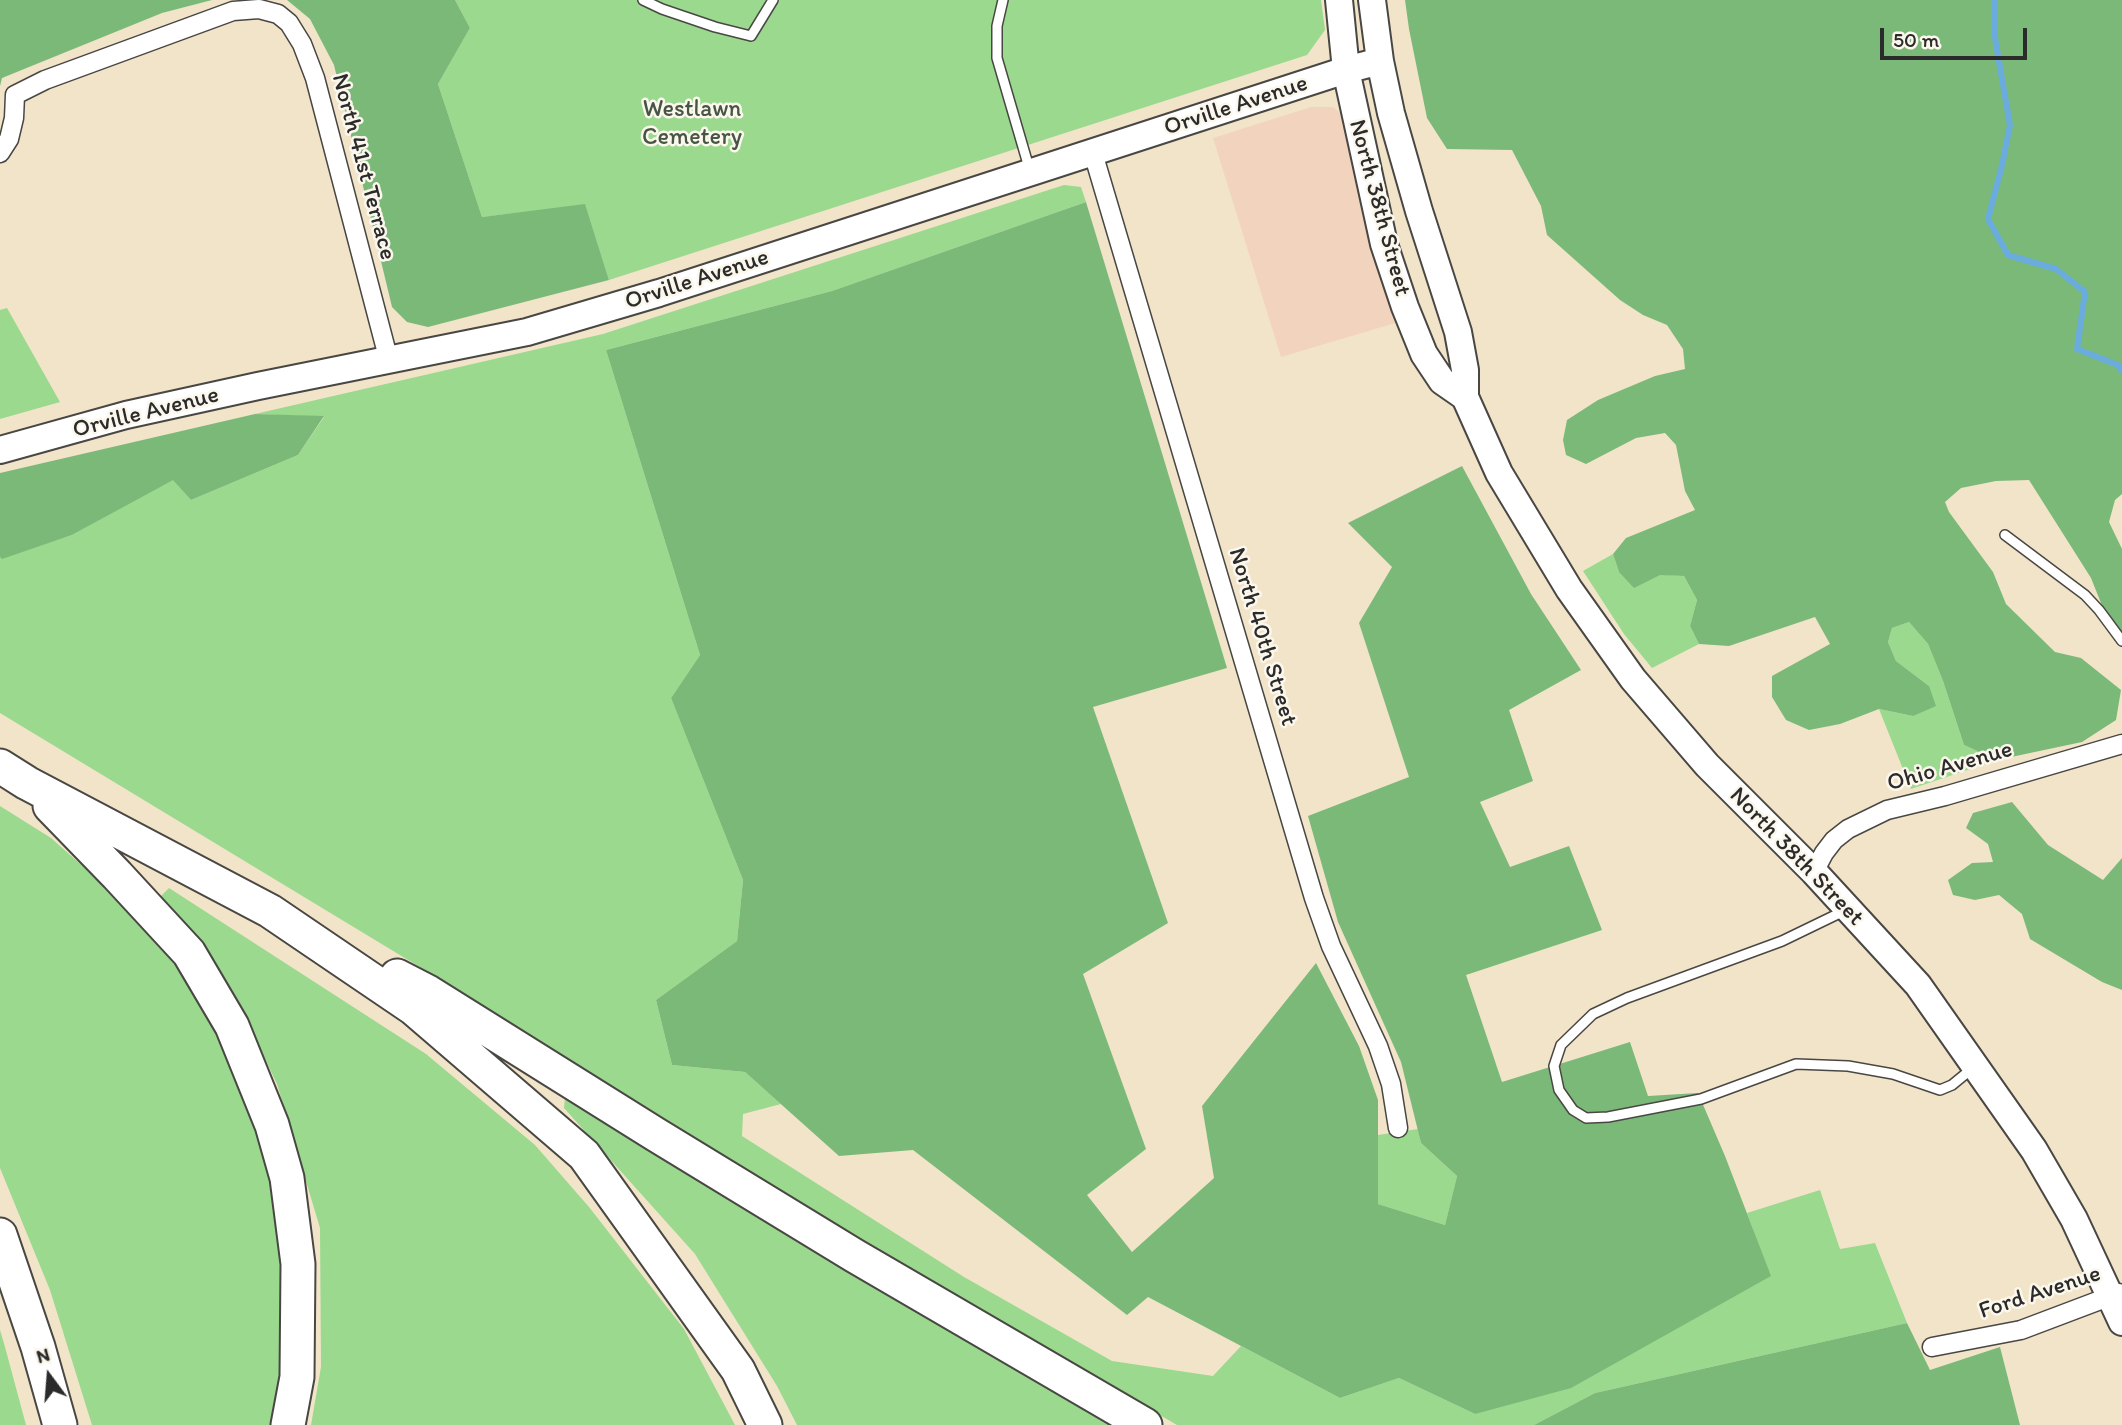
<!DOCTYPE html>
<style>
body{margin:0}
#map{position:relative;width:2122px;height:1425px;overflow:hidden;background:#f2e4c9;font-family:Itim,sans-serif}
canvas{display:block}
.north{position:absolute;left:14px;top:1341px;width:70px;height:70px;-webkit-text-stroke:5px #fbf7ec;paint-order:stroke;rotate:344deg;font-size:19px;font-weight:700;line-height:28px;text-align:center;color:#2b2b2b}
.north::after{content:'';display:block;margin:auto;width:24px;height:32px;background:#2b2b2b;clip-path:polygon(50% 0,100% 100%,50% 72%,0 100%)}
.scale{position:absolute;left:1880px;top:28px;width:147px;height:32px;box-sizing:border-box;border:4px solid #2b2b2b;border-top:0;padding-left:9px;font-size:21px;line-height:24px;white-space:nowrap;color:#2b2b2b;-webkit-text-stroke:5px #fbf7ec;paint-order:stroke}
</style>
<div id="map">
<canvas width="2122" height="1425"></canvas>
<div class="north">N</div>
<div class="scale">50 m</div>
</div>
<script>
const context = document.querySelector('canvas').getContext('2d');
context.lineJoin = 'round';
function fill(path, color) {
  context.fillStyle = color;
  context.fill(path, 'evenodd');
}
function poly(rows) {
  const path = new Path2D();
  for (const r of rows) {
    path.moveTo(r[0], r[1]);
    for (let i = 2; i < r.length; i += 2) path.lineTo(r[i], r[i + 1]);
  }
  return path;
}
function trace(path, color, width, dash) {
  context.strokeStyle = color;
  context.lineWidth = width;
  context.lineCap = dash ? 'butt' : 'round';
  context.setLineDash(dash || []);
  context.stroke(path);
}
function drawText(font, color, halo, rows, align = 'center') {
  context.font = font + ' Itim,sans-serif';
  context.lineWidth = 5;
  context.setLineDash([]);
  context.textBaseline = 'middle';
  context.strokeStyle = halo;
  context.fillStyle = color;
  for (const [text, x, y, turn = 0] of rows) {
    context.save();
    context.translate(x, y);
    context.rotate((+turn || 0) * Math.PI / 180);
    context.textAlign = isNaN(turn) ? turn : align;
    if (halo) context.strokeText(text, 0, 0);
    context.fillText(text, 0, 0);
    context.restore();
  }
}
fill(poly([
 [1311,107,1333,107,1347,118,1399,322,1281,357,1213,138]
]), '#f2d4be');
fill(poly([
 [455,0,1321,0,1325,30,1307,55,609,280,585,205,482,217,438,84,470,28],
 [1064,185,1081,187,1086,202,832,291,606,350,700,655,671,698,743,880,737,941,656,1000,672,1065,745,1072,781,1104,743,1114,742,1136,964,1277,1112,1361,1213,1376,1241,1346,1340,1398,1399,1378,1475,1414,1770,1276,1747,1213,1820,1190,1840,1249,1875,1243,1907,1323,1595,1393,1534,1425,1177,1425,870,1246,461,992,0,713,0,557,2,558,72,535,173,479,191,500,298,455,324,417,255,414,603,334],
 [7,308,60,402,0,419,0,310],
 [1613,554,1619,572,1684,576,1697,600,1690,626,1699,644,1652,668,1624,634,1583,571],
 [1909,622,1928,644,1943,681,1964,745,1997,760,1911,789,1879,709,1913,716,1929,686,1896,661,1888,642,1892,628],
 [0,806,51,838,139,916,180,962,224,1033,263,1124,285,1239,283,1398,278,1425,92,1425,50,1290,0,1168],
 [169,888,426,1054,535,1145,589,1207,684,1329,735,1425,311,1425,321,1367,320,1228,277,1084,237,1000,161,896],
 [565,1098,1058,1387,1116,1425,797,1425,777,1386,695,1254,564,1108],
 [1418,1129,1421,1143,1457,1176,1445,1225,1378,1204,1378,1135],
 [0,1330,5,1347,26,1425,0,1425]
]), '#9ad98e');
fill(poly([
 [0,0,212,0,162,13,2,78,0,86],
 [287,0,455,0,470,28,438,84,482,217,585,204,609,280,428,327,407,322,392,307,334,65,310,19],
 [1405,0,2122,0,2122,494,2115,500,2109,522,2122,549,2122,637,2107,618,2091,578,2029,480,1996,481,1961,488,1945,502,1949,512,1993,572,2006,604,2055,652,2081,658,2121,690,2116,720,2082,742,1997,760,1964,745,1943,681,1928,644,1909,622,1892,628,1888,642,1896,661,1929,686,1936,706,1913,716,1879,709,1840,724,1809,730,1786,720,1772,697,1772,676,1830,644,1815,617,1729,646,1699,644,1690,626,1697,600,1684,576,1660,575,1634,588,1619,572,1613,554,1626,538,1695,510,1685,491,1676,445,1665,433,1636,438,1586,464,1566,455,1563,440,1567,420,1598,400,1655,376,1685,369,1683,349,1667,325,1643,315,1620,300,1547,235,1541,206,1512,150,1447,149,1427,118,1409,29],
 [1086,202,1227,668,1093,707,1168,923,1083,974,1146,1149,1087,1195,1132,1252,1214,1178,1202,1106,1316,963,1359,1046,1378,1100,1378,1204,1445,1225,1457,1176,1421,1143,1401,1062,1338,922,1308,816,1409,777,1359,623,1392,567,1348,523,1462,466,1531,594,1581,670,1509,710,1533,781,1480,802,1510,867,1569,846,1602,930,1466,975,1502,1082,1630,1042,1648,1096,1698,1093,1725,1156,1771,1276,1571,1388,1475,1414,1399,1378,1340,1398,1148,1297,1127,1315,913,1150,839,1156,745,1072,672,1065,656,1000,737,941,743,880,671,698,700,655,606,350,832,291],
 [255,414,324,416,298,455,191,500,173,480,72,535,2,559,0,557,0,473],
 [2012,802,2048,845,2103,880,2122,858,2122,990,2102,982,2030,939,2022,914,1999,895,1975,900,1953,895,1948,880,1972,863,1993,862,1988,844,1966,828,1973,813],
 [1907,1323,1930,1370,2000,1347,2020,1425,1534,1425,1595,1393]
]), '#7bb979');
trace(poly([
 [1995,0,1995,38,2010,125,2002,165,1988,219,2008,255,2056,269,2085,292,2077,349,2118,365,2122,371]
]), '#6aacde', 6);
const lane = poly([
 [643,0,662,9,715,27,751,36,773,0],
 [1003,0,997,26,997,58,1030,171],
 [2005,535,2085,595,2099,610,2122,641],
 [1844,911,1782,941,1627,998,1593,1014,1561,1045,1554,1066,1559,1090,1573,1110,1586,1118,1608,1117,1701,1099,1796,1064,1848,1066,1893,1074,1940,1090,1952,1085,1974,1067]
]);
const street = poly([
 [0,153,9,139,14,118,15,95,45,80,233,11,259,9,278,14,289,23,302,44,315,78,389,361],
 [1093,153,1314,898,1331,946,1378,1046,1391,1084,1398,1128],
 [1814,872,1824,853,1834,840,1848,829,1887,810,1945,796,2122,744],
 [1932,1347,2021,1330,2119,1293]
]);
const secondary = poly([
 [1339,0,1346,70,1384,244,1405,307,1424,354,1442,381,1465,397],
 [1372,0,1380,61,1391,113,1419,211,1458,332,1465,370,1465,397,1499,473,1569,589,1633,679,1707,765,1814,872,1918,985,2034,1150,2074,1219,2122,1322],
 [0,450,126,415,258,386,527,332,659,293,1346,70,1380,61]
]);
const highway = poly([
 [0,766,27,783,270,911,413,1008,584,1155,738,1370,765,1425],
 [50,806,117,875,189,953,232,1026,272,1125,287,1178,298,1264,297,1377,288,1425],
 [397,976,428,992,655,1134,855,1256,1145,1425],
 [0,1235,38,1347,60,1425]
]);
trace(lane, '#494743', 12);
trace(street, '#494743', 21);
trace(secondary, '#494743', 30);
trace(highway, '#494743', 37);
trace(lane, '#fff', 9);
trace(street, '#fff', 18);
trace(secondary, '#fff', 26);
trace(highway, '#fff', 33);
drawText('24px', '#2b2b2b', '#fbf7ec', [
 ["Orville Avenue",1236,106,-18],
 ["North 41st Terrace",363,167,75],
 ["North 38th Street",1379,208,75],
 ["Orville Avenue",697,280,-18],
 ["Orville Avenue",146,413,-14],
 ["North 40th Street",1262,637,73],
 ["Ohio Avenue",1950,767,-16],
 ["North 38th Street",1796,857,46],
 ["Ford Avenue",2040,1293,-18]
]);
drawText('24px', '#475644', '#fbf7ec', [
 ["Westlawn",692,110],
 ["Cemetery",692,138]
]);
</script>
